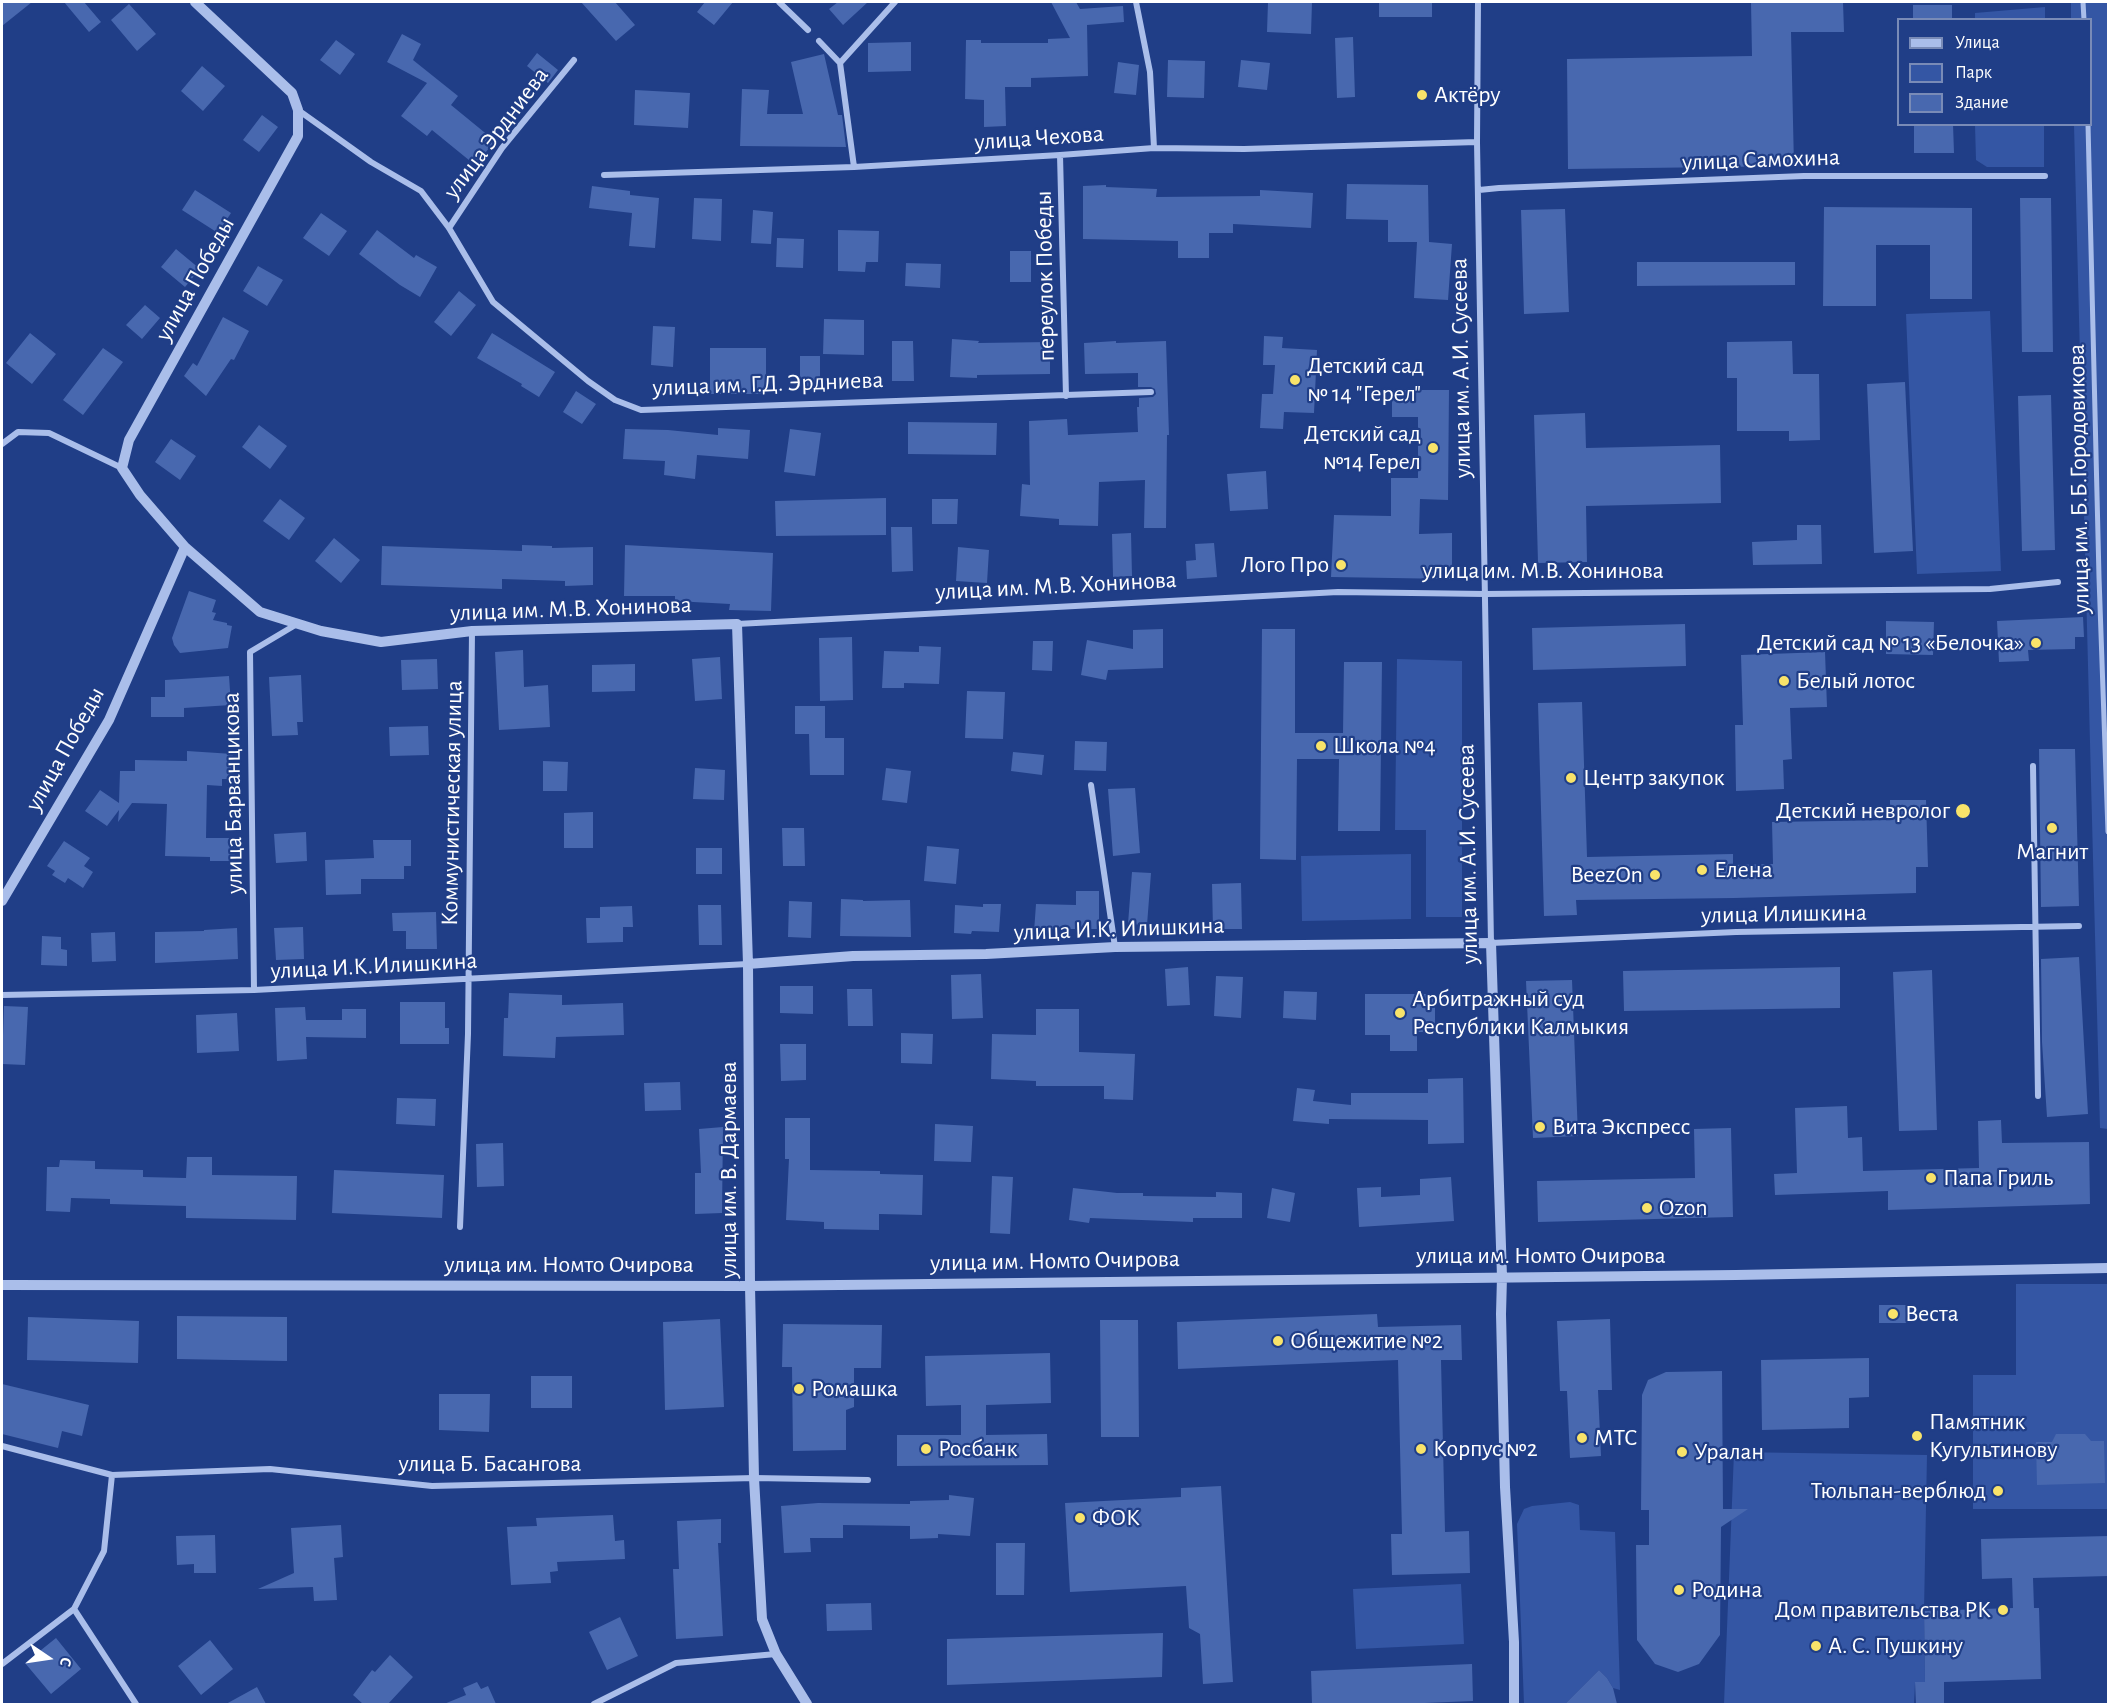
<!DOCTYPE html>
<meta charset="utf-8">
<style>
body{margin:0}
#map{position:relative;width:2110px;height:1706px;overflow:hidden;background:#203e87;font-family:"Alegreya Sans",sans-serif}
canvas{display:block}
.frame{position:absolute;inset:0;border:3px solid #fff;pointer-events:none}
.legend{position:absolute;left:1897px;top:18px;width:195px;height:108px;box-sizing:border-box;background:#203e87;border:2px solid #798bb7;margin:0;padding:8px 10px;list-style:none;font-size:18px;color:#fff}
.legend li{display:flex;align-items:center;gap:12px;height:30px}
.legend b{width:30px;border:2px solid #798bb7}
.north{position:absolute;left:18px;top:1628px;width:60px;height:60px;-webkit-text-stroke:4px #203e87;paint-order:stroke;rotate:103deg;font-size:16px;font-weight:700;line-height:24px;text-align:center;color:#fff}
.north::after{content:'';display:block;margin:auto;width:21px;height:27px;background:#fff;clip-path:polygon(50% 0,100% 100%,50% 72%,0 100%)}
</style>
<div id="map">
<canvas width="2110" height="1706"></canvas>
<div class="frame"></div>
<ul class="legend">
<li><b style="height:8px;background:#aabeea"></b>Улица</li>
<li><b style="height:16px;background:#3456a4"></b>Парк</li>
<li><b style="height:16px;background:#4868af"></b>Здание</li>
</ul>
<div class="north">С</div>
</div>
<script>
const context = document.querySelector('canvas').getContext('2d');
context.lineJoin = 'round';
function fill(path, color) {
  context.fillStyle = color;
  context.fill(path, 'evenodd');
}
function poly(rows) {
  const path = new Path2D();
  for (const r of rows) {
    path.moveTo(r[0], r[1]);
    for (let i = 2; i < r.length; i += 2) path.lineTo(r[i], r[i + 1]);
  }
  return path;
}
function trace(path, color, width, dash) {
  context.strokeStyle = color;
  context.lineWidth = width;
  context.lineCap = dash ? 'butt' : 'round';
  context.setLineDash(dash || []);
  context.stroke(path);
}
function drawText(font, color, halo, rows, align = 'center') {
  context.font = font + ' "Alegreya Sans",sans-serif';
  context.lineWidth = 4.5;
  context.setLineDash([]);
  context.textBaseline = 'middle';
  context.strokeStyle = halo;
  context.fillStyle = color;
  for (const [text, x, y, turn = 0] of rows) {
    context.save();
    context.translate(x, y);
    context.rotate((+turn || 0) * Math.PI / 180);
    context.textAlign = isNaN(turn) ? turn : align;
    if (halo) context.strokeText(text, 0, 0);
    context.fillText(text, 0, 0);
    context.restore();
  }
}
fill(poly([
 [2071,2,2108,2,2108,1129,2100,1128,2074,125,2090,124,2090,20,2071,19],
 [2045,7,2045,19,1975,19,1975,13],
 [1975,125,2044,125,2044,167,1987,167,1976,160],
 [1990,311,2001,571,1917,574,1906,314],
 [1397,659,1462,661,1462,917,1426,917,1426,830,1395,830],
 [1411,854,1411,919,1302,921,1301,856],
 [2016,1284,2108,1284,2108,1509,1973,1509,1973,1375,2016,1375],
 [1734,1452,1927,1455,1924,1611,1925,1682,1915,1683,1914,1704,1724,1704],
 [1570,1502,1579,1505,1580,1530,1615,1532,1620,1690,1613,1688,1607,1678,1599,1670,1565,1704,1524,1704,1517,1524,1524,1509,1532,1506],
 [1461,1584,1464,1644,1356,1649,1353,1589]
]), '#3456a4');
fill(poly([
 [2,2,32,2,2,26],
 [64,2,84,2,101,22,89,32],
 [581,2,615,2,635,25,616,41],
 [705,2,733,2,714,25,697,12],
 [838,2,868,2,843,25,829,9],
 [1051,2,1076,2,1080,9,1123,6,1124,22,1087,25,1088,76,1031,78,1031,87,1005,87,1006,126,984,127,984,100,965,99,966,40,981,40,981,43,1048,43,1048,39,1070,38],
 [1268,2,1312,2,1311,34,1267,32],
 [1379,2,1432,2,1432,17,1379,17],
 [1751,2,1843,2,1844,32,1791,32,1794,166,1568,169,1567,59,1752,56],
 [129,4,156,34,137,51,111,20],
 [1913,5,1952,5,1952,20,1913,20],
 [402,34,421,44,413,60,458,96,451,105,495,141,475,165,432,130,427,136,401,116,427,83,387,62],
 [1353,37,1355,97,1337,98,1335,38],
 [336,40,355,54,340,75,320,60],
 [911,42,911,71,868,72,868,43],
 [537,53,558,70,548,83,527,66],
 [824,54,838,115,842,115,846,147,740,146,742,89,769,90,767,114,803,114,791,62],
 [1168,60,1205,61,1204,98,1167,97],
 [1241,60,1270,63,1267,90,1238,87],
 [1118,62,1139,65,1136,95,1114,93],
 [202,66,225,86,203,111,181,91],
 [635,90,690,93,688,128,634,125],
 [262,115,278,127,259,152,243,140],
 [1914,124,1953,124,1954,153,1914,153],
 [1347,184,1428,185,1429,242,1452,244,1448,300,1414,298,1417,242,1388,242,1388,220,1346,219],
 [1106,185,1106,187,1157,189,1156,197,1260,196,1260,190,1313,193,1311,228,1233,224,1233,233,1209,233,1209,258,1178,258,1178,241,1083,239,1083,186],
 [592,186,630,191,630,195,659,198,655,248,629,246,632,213,589,208],
 [195,190,231,213,218,233,182,210],
 [694,198,722,199,721,241,692,239],
 [2020,198,2051,198,2053,352,2022,352],
 [1824,207,1972,208,1972,299,1930,299,1930,245,1876,245,1876,306,1823,306],
 [1565,209,1569,312,1524,314,1521,210],
 [753,210,773,212,771,244,751,243],
 [321,213,347,231,329,256,303,238],
 [377,230,414,258,416,255,437,267,420,297,400,285,359,254],
 [838,230,879,231,878,262,866,262,865,272,838,271],
 [777,238,804,239,803,268,776,267],
 [176,249,200,269,185,287,161,267],
 [1010,251,1031,251,1031,282,1010,282],
 [1637,262,1795,262,1795,285,1637,286],
 [906,263,941,264,940,288,905,286],
 [258,266,283,280,267,306,243,291],
 [459,291,476,305,451,336,434,322],
 [145,305,160,318,142,339,126,325],
 [223,317,249,331,234,360,231,359,206,396,184,376,193,363,197,366],
 [824,319,864,320,864,355,823,354],
 [653,326,675,327,673,367,651,365],
 [30,333,56,354,32,384,6,363],
 [492,333,555,372,539,397,521,386,522,384,477,358],
 [1264,336,1283,337,1282,348,1317,350,1314,413,1284,412,1283,429,1260,428,1262,394,1273,394,1275,365,1263,365],
 [952,339,979,341,978,343,1050,342,1050,374,977,375,977,378,950,377],
 [892,341,913,341,914,381,892,381],
 [1116,341,1116,343,1166,341,1169,435,1167,435,1166,528,1144,528,1145,480,1099,482,1098,526,1059,525,1059,519,1020,516,1022,484,1030,485,1029,421,1067,419,1068,435,1138,432,1137,407,1139,407,1139,398,1153,397,1156,394,1155,389,1151,387,1138,387,1138,373,1085,374,1084,343],
 [1792,341,1793,374,1819,374,1820,440,1789,441,1789,431,1737,431,1737,378,1727,378,1727,342],
 [103,348,123,362,83,415,63,400],
 [710,348,766,348,766,394,710,394],
 [800,356,820,356,820,386,800,386],
 [1905,382,1913,551,1874,553,1867,384],
 [1392,390,1449,390,1448,500,1420,499,1419,534,1452,533,1452,579,1331,577,1334,515,1391,516,1391,478,1418,478,1418,417,1392,417],
 [576,391,596,404,582,424,563,412],
 [2051,395,2055,550,2022,551,2018,396],
 [1585,413,1586,448,1720,445,1721,503,1586,506,1587,562,1538,563,1534,415],
 [908,422,997,423,996,455,908,454],
 [259,425,287,446,270,469,242,447],
 [718,428,750,430,748,459,697,455,695,479,664,475,665,461,623,459,625,429,668,430,718,435],
 [790,429,821,433,815,476,784,472],
 [171,439,196,456,180,480,155,462],
 [1266,471,1268,509,1230,511,1227,474],
 [886,498,886,535,776,536,775,501],
 [280,499,305,518,289,540,263,521],
 [932,499,958,499,957,524,932,524],
 [1797,525,1821,525,1822,564,1753,565,1752,542,1797,540],
 [891,527,912,527,913,571,892,572],
 [1131,533,1132,576,1113,577,1112,534],
 [334,538,360,560,341,583,315,561],
 [1214,543,1217,577,1187,579,1186,561,1196,560,1195,544],
 [522,545,552,546,552,548,593,547,593,585,565,586,565,581,502,579,502,589,381,585,382,546,522,551],
 [625,545,773,553,771,611,729,610,730,604,675,601,675,596,624,596],
 [958,547,989,550,987,583,956,581],
 [189,591,216,600,212,612,216,613,213,620,227,623,227,625,232,626,228,648,180,653,174,645,172,638],
 [2083,617,2084,637,2075,637,2075,649,2028,650,2029,661,1999,662,1997,621],
 [1886,621,1934,622,1933,655,1886,654],
 [1685,624,1686,666,1533,670,1532,628],
 [1163,629,1163,668,1108,670,1106,680,1081,675,1087,640,1133,649,1133,630],
 [1262,629,1295,629,1295,733,1343,733,1344,662,1382,662,1380,831,1338,831,1339,759,1297,759,1296,860,1260,859],
 [852,637,853,700,820,701,819,638],
 [1033,641,1053,641,1052,671,1032,670],
 [919,646,941,647,939,684,904,683,904,688,882,688,884,651,919,652],
 [523,650,524,687,548,685,550,727,499,730,495,652],
 [1825,652,1827,707,1790,708,1792,759,1783,760,1784,789,1736,791,1735,725,1743,725,1741,655],
 [720,657,722,699,695,701,692,659],
 [437,659,438,689,402,690,401,660],
 [635,664,635,691,592,692,592,665],
 [301,675,303,722,297,722,298,735,272,736,269,677],
 [229,676,231,705,184,708,184,717,151,717,151,697,165,697,165,680],
 [967,691,1005,692,1003,739,965,738],
 [1582,702,1587,857,1733,854,1733,865,1773,864,1772,822,1890,820,1890,800,1926,800,1928,867,1916,867,1916,893,1734,898,1576,900,1577,915,1544,916,1538,703],
 [795,706,825,706,825,738,844,738,844,775,810,775,809,734,795,734],
 [428,726,429,755,390,756,389,727],
 [1075,741,1107,742,1106,771,1074,770],
 [2039,749,2075,749,2079,906,2041,907],
 [187,751,233,754,231,779,222,779,222,786,207,785,206,838,234,838,235,861,210,861,210,857,165,856,167,804,132,803,118,822,119,810,107,826,85,811,100,790,119,803,120,771,135,771,135,760,187,761],
 [1013,752,1044,755,1042,775,1011,771],
 [543,761,568,762,567,791,543,791],
 [695,768,725,770,724,800,693,799],
 [886,768,911,771,907,803,882,800],
 [1135,788,1140,853,1113,856,1108,789],
 [593,812,593,848,564,848,564,813],
 [782,828,804,828,805,866,783,866],
 [306,832,307,861,276,863,274,834],
 [373,840,411,840,411,866,404,866,404,879,361,879,361,894,326,895,325,860,374,858],
 [64,841,90,858,84,866,93,872,83,888,68,878,65,883,52,875,55,871,47,866],
 [927,846,959,849,956,884,924,881],
 [696,848,722,848,722,874,696,874],
 [1132,872,1151,873,1147,925,1128,924],
 [1241,883,1242,929,1213,929,1212,884],
 [1076,891,1099,891,1099,929,1052,929,1052,932,1034,932,1036,904,1076,905],
 [841,899,863,900,863,901,910,900,911,937,840,936],
 [789,901,812,902,811,938,788,937],
 [983,904,1001,904,999,932,972,931,971,934,954,933,955,905,983,907],
 [698,905,721,905,722,945,699,945],
 [632,906,633,927,623,927,623,942,587,943,586,918,600,918,600,907],
 [436,912,437,949,406,949,406,931,393,931,392,913],
 [303,927,304,959,276,960,274,928],
 [237,928,238,959,155,963,155,932,204,931,204,930],
 [115,932,116,961,92,962,91,933],
 [42,936,61,937,61,949,67,950,67,966,41,965],
 [2079,957,2088,1114,2047,1117,2042,1042,2041,959],
 [1188,967,1190,1005,1167,1006,1165,969],
 [1840,967,1840,1008,1624,1011,1623,971],
 [1932,970,1937,1130,1899,1131,1893,972],
 [981,974,983,1018,952,1019,951,975],
 [1216,976,1243,977,1241,1018,1214,1016],
 [1572,980,1578,1136,1533,1138,1526,981],
 [780,986,813,986,813,1014,780,1013],
 [847,989,872,989,873,1026,848,1026],
 [1284,991,1317,992,1316,1020,1283,1018],
 [509,993,562,995,562,1005,623,1003,624,1035,556,1037,555,1058,503,1056,504,1018,508,1018],
 [1365,994,1435,994,1435,1032,1417,1032,1417,1051,1390,1051,1390,1035,1365,1035],
 [400,1002,445,1002,445,1028,449,1028,449,1044,400,1044],
 [4,1006,28,1007,25,1065,2,1064],
 [305,1007,306,1020,342,1020,342,1009,366,1009,366,1038,306,1037,307,1059,277,1061,275,1008],
 [1036,1009,1079,1009,1079,1052,1135,1054,1133,1100,1104,1099,1104,1086,1036,1086,1036,1081,991,1079,992,1034,1036,1035],
 [237,1013,239,1051,197,1053,196,1015],
 [901,1033,933,1034,932,1064,901,1063],
 [780,1044,806,1044,806,1080,781,1081],
 [1463,1078,1464,1143,1428,1144,1428,1120,1329,1119,1329,1124,1293,1121,1297,1088,1315,1090,1313,1101,1351,1105,1351,1093,1428,1093,1428,1079],
 [680,1082,681,1110,645,1111,644,1083],
 [397,1098,436,1099,435,1126,396,1124],
 [1847,1106,1848,1138,1862,1137,1863,1171,1979,1168,1978,1121,2001,1120,2002,1143,2089,1142,2090,1204,1888,1210,1888,1191,1775,1195,1774,1174,1797,1173,1795,1108],
 [785,1118,810,1118,810,1170,880,1171,880,1174,923,1175,922,1215,879,1214,879,1230,824,1229,824,1222,786,1220,789,1159,785,1159],
 [935,1124,973,1126,971,1162,934,1161],
 [723,1127,722,1213,695,1214,695,1173,701,1173,699,1129],
 [1731,1128,1733,1217,1538,1222,1537,1181,1695,1178,1694,1129],
 [503,1143,504,1186,477,1187,476,1144],
 [187,1157,212,1157,212,1175,297,1176,296,1220,186,1218,186,1206,110,1204,110,1199,71,1198,70,1212,46,1211,47,1167,59,1167,60,1160,95,1161,95,1169,143,1170,143,1177,186,1178],
 [334,1170,444,1175,442,1218,332,1213],
 [992,1176,1013,1177,1010,1234,990,1233],
 [1451,1177,1454,1221,1359,1227,1357,1188,1381,1187,1381,1197,1420,1195,1420,1179],
 [1073,1188,1117,1193,1143,1193,1143,1196,1216,1197,1216,1192,1242,1193,1242,1218,1193,1218,1193,1222,1090,1218,1089,1223,1069,1220],
 [1272,1188,1295,1193,1290,1222,1267,1218],
 [1879,1305,1907,1305,1907,1323,1879,1323],
 [1377,1314,1378,1327,1461,1325,1462,1360,1441,1360,1445,1532,1469,1531,1470,1573,1392,1575,1391,1534,1402,1534,1398,1360,1178,1369,1177,1322],
 [177,1316,287,1317,287,1361,177,1359],
 [28,1317,139,1321,138,1363,27,1360],
 [720,1319,724,1407,665,1410,663,1322],
 [1610,1319,1612,1390,1598,1390,1601,1456,1570,1458,1567,1391,1560,1391,1557,1321],
 [1100,1320,1138,1320,1139,1437,1101,1437],
 [783,1324,882,1325,881,1368,854,1368,854,1407,846,1410,846,1450,793,1451,792,1367,782,1367],
 [1050,1353,1051,1403,986,1405,986,1435,1047,1434,1048,1465,897,1466,897,1435,961,1435,961,1405,926,1406,925,1356],
 [1869,1358,1869,1397,1849,1398,1849,1428,1762,1430,1761,1360],
 [1722,1371,1723,1509,1748,1509,1721,1527,1720,1635,1699,1664,1678,1672,1655,1664,1637,1640,1636,1545,1649,1545,1649,1510,1641,1510,1642,1395,1648,1380,1666,1372],
 [531,1376,572,1376,572,1408,531,1408],
 [2,1384,89,1405,82,1436,62,1431,58,1448,2,1434],
 [439,1394,490,1394,489,1432,439,1430],
 [2056,1434,2085,1434,2091,1441,2104,1441,2105,1483,2037,1485,2036,1442,2052,1442],
 [1221,1486,1233,1682,1203,1684,1200,1634,1189,1628,1186,1586,1070,1592,1065,1503,1181,1497,1181,1488],
 [949,1495,974,1498,970,1536,938,1534,938,1538,910,1539,910,1526,843,1525,843,1538,810,1538,811,1552,784,1553,781,1506,818,1503,910,1504,910,1501,949,1500],
 [613,1515,615,1541,624,1540,625,1559,557,1562,558,1571,550,1572,551,1583,511,1585,507,1527,537,1526,536,1518],
 [721,1519,721,1543,718,1543,723,1636,676,1639,673,1569,679,1569,677,1521],
 [341,1525,343,1557,334,1558,337,1600,314,1601,313,1587,258,1589,294,1573,291,1528],
 [215,1535,216,1573,194,1573,194,1564,177,1565,176,1536],
 [2109,1536,2109,1576,2033,1578,2034,1608,2039,1608,2041,1679,1944,1682,1944,1704,1916,1704,1915,1682,1925,1682,1924,1611,2013,1608,2012,1578,1982,1579,1981,1539],
 [996,1543,1025,1543,1024,1595,996,1595],
 [871,1603,872,1630,827,1631,826,1604],
 [620,1617,638,1656,607,1670,589,1632],
 [1163,1633,1162,1677,947,1685,947,1639],
 [56,1638,81,1669,51,1694,25,1663],
 [210,1640,233,1669,201,1695,178,1666],
 [390,1655,413,1677,388,1704,363,1704,353,1695,372,1670,375,1672],
 [1472,1664,1473,1701,1401,1704,1312,1704,1311,1671],
 [1599,1670,1607,1678,1613,1688,1617,1704,1565,1704],
 [477,1682,481,1689,488,1686,496,1704,444,1704,466,1695,463,1688],
 [257,1687,266,1704,226,1704]
]), '#4868af');
trace(poly([
 [2083,2,2084,20],
 [2088,124,2099,577,2108,832]
]), '#aabeea', 5);
trace(poly([
 [779,2,808,30],
 [1136,2,1150,72,1154,148],
 [1478,2,1477,142,1491,943,1736,932,2079,926],
 [819,41,840,63,854,167],
 [840,63,895,2],
 [298,110,371,162,421,191,449,228,493,302,588,381,615,400,641,410,1151,392],
 [1060,155,1066,396],
 [604,175,854,167,1060,155,1154,148,1244,149,1477,142],
 [1479,190,1499,188,1804,176,2045,176],
 [449,228,502,148,574,60],
 [2,444,18,432,49,433,122,468],
 [737,624,1338,592,1485,594,1990,589,2058,582],
 [2033,766,2038,1096],
 [1091,785,1115,947],
 [254,990,250,652,297,624],
 [2,995,254,990,748,964],
 [460,1227,468,1034,472,631],
 [2,1446,112,1475,270,1469,432,1486,754,1478,868,1480],
 [74,1609,136,1704],
 [2,1664,74,1609,104,1551,112,1475],
 [594,1704,676,1663,776,1654]
]), '#aabeea', 6);
trace(poly([
 [195,2,292,93,298,110,298,136,129,440,122,468,140,495,185,547,260,612,321,631,381,642,472,631,737,624,748,964,750,1286,754,1478,762,1619,776,1654,807,1704],
 [2,901,109,720,185,547],
 [748,964,853,956,986,954,1115,947,1491,943,1502,1277,1501,1314,1505,1487,1514,1642,1514,1704],
 [2,1285,750,1286,1736,1275,2108,1268]
]), '#aabeea', 10);
for (const [x, y, r, color] of [
 [1422,95,6,"#f8e36a"],
 [1295,380,6,"#f8e36a"],
 [1433,448,6,"#f8e36a"],
 [1341,565,6,"#f8e36a"],
 [2036,643,6,"#f8e36a"],
 [1784,681,6,"#f8e36a"],
 [1321,746,6,"#f8e36a"],
 [1571,778,6,"#f8e36a"],
 [1963,811,8,"#f8e36a"],
 [2052,828,6,"#f8e36a"],
 [1702,870,6,"#f8e36a"],
 [1655,875,6,"#f8e36a"],
 [1400,1013,6,"#f8e36a"],
 [1540,1127,6,"#f8e36a"],
 [1931,1178,6,"#f8e36a"],
 [1647,1208,6,"#f8e36a"],
 [1893,1314,6,"#f8e36a"],
 [1278,1341,6,"#f8e36a"],
 [799,1389,6,"#f8e36a"],
 [1917,1436,6,"#f8e36a"],
 [1582,1438,6,"#f8e36a"],
 [926,1449,6,"#f8e36a"],
 [1421,1449,6,"#f8e36a"],
 [1682,1452,6,"#f8e36a"],
 [1998,1491,6,"#f8e36a"],
 [1080,1518,6,"#f8e36a"],
 [1679,1590,6,"#f8e36a"],
 [2003,1610,6,"#f8e36a"],
 [1816,1646,6,"#f8e36a"]
]) {
  const dot = new Path2D();
  dot.arc(x, y, r, 0, 2 * Math.PI);
  context.fillStyle = color;
  context.fill(dot);
  trace(dot, '#203e87', 2);
}
drawText('24px', '#fff', '#203e87', [
 ["Актёру",1434,95],
 ["Детский сад",1307,366],
 ["№ 14 \"Герел\"",1307,394],
 ["Детский сад",1421,434,"right"],
 ["№14 Герел",1421,462,"right"],
 ["Лого Про",1329,565,"right"],
 ["Детский сад № 13 «Белочка»",2024,643,"right"],
 ["Белый лотос",1796,681],
 ["Школа №4",1333,746],
 ["Центр закупок",1583,778],
 ["Детский невролог",1950,811,"right"],
 ["Магнит",2052,852,"center"],
 ["Елена",1714,870],
 ["BeezOn",1643,875,"right"],
 ["Арбитражный суд",1412,999],
 ["Республики Калмыкия",1412,1027],
 ["Вита Экспресс",1552,1127],
 ["Папа Гриль",1943,1178],
 ["Ozon",1659,1208],
 ["Веста",1905,1314],
 ["Общежитие №2",1290,1341],
 ["Ромашка",811,1389],
 ["Памятник",1929,1422],
 ["Кугультинову",1929,1450],
 ["МТС",1594,1438],
 ["Росбанк",938,1449],
 ["Корпус №2",1433,1449],
 ["Уралан",1694,1452],
 ["Тюльпан-верблюд",1986,1491,"right"],
 ["ФОК",1092,1518],
 ["Родина",1691,1590],
 ["Дом правительства РК",1991,1610,"right"],
 ["А. С. Пушкину",1828,1646]
], 'left');
drawText('24px', '#fff', '#203e87', [
 ["улица Эрдниева",496,133,-53],
 ["улица Чехова",1039,138,-4],
 ["улица Самохина",1761,160,-2],
 ["переулок Победы",1045,276,-91],
 ["улица Победы",195,279,-61],
 ["улица им. А.И. Сусеева",1461,368,-91],
 ["улица им. Г.Д. Эрдниева",768,384,-2],
 ["улица им. Б.Б.Городовикова",2079,479,-91],
 ["улица им. М.В. Хонинова",1543,571],
 ["улица им. М.В. Хонинова",1056,586,-3],
 ["улица им. М.В. Хонинова",571,609,-2],
 ["улица Победы",65,749,-61],
 ["улица Барванцикова",233,793,-91],
 ["Коммунистическая улица",452,803,-89],
 ["улица им. А.И. Сусеева",1468,854,-91],
 ["улица Илишкина",1784,914,-1],
 ["улица И.К. Илишкина",1119,929,-2],
 ["улица И.К.Илишкина",374,966,-3],
 ["улица им. В. Дармаева",729,1170,-90],
 ["улица им. Номто Очирова",1541,1256],
 ["улица им. Номто Очирова",1055,1261,-1],
 ["улица им. Номто Очирова",569,1265],
 ["улица Б. Басангова",490,1464]
]);
</script>
